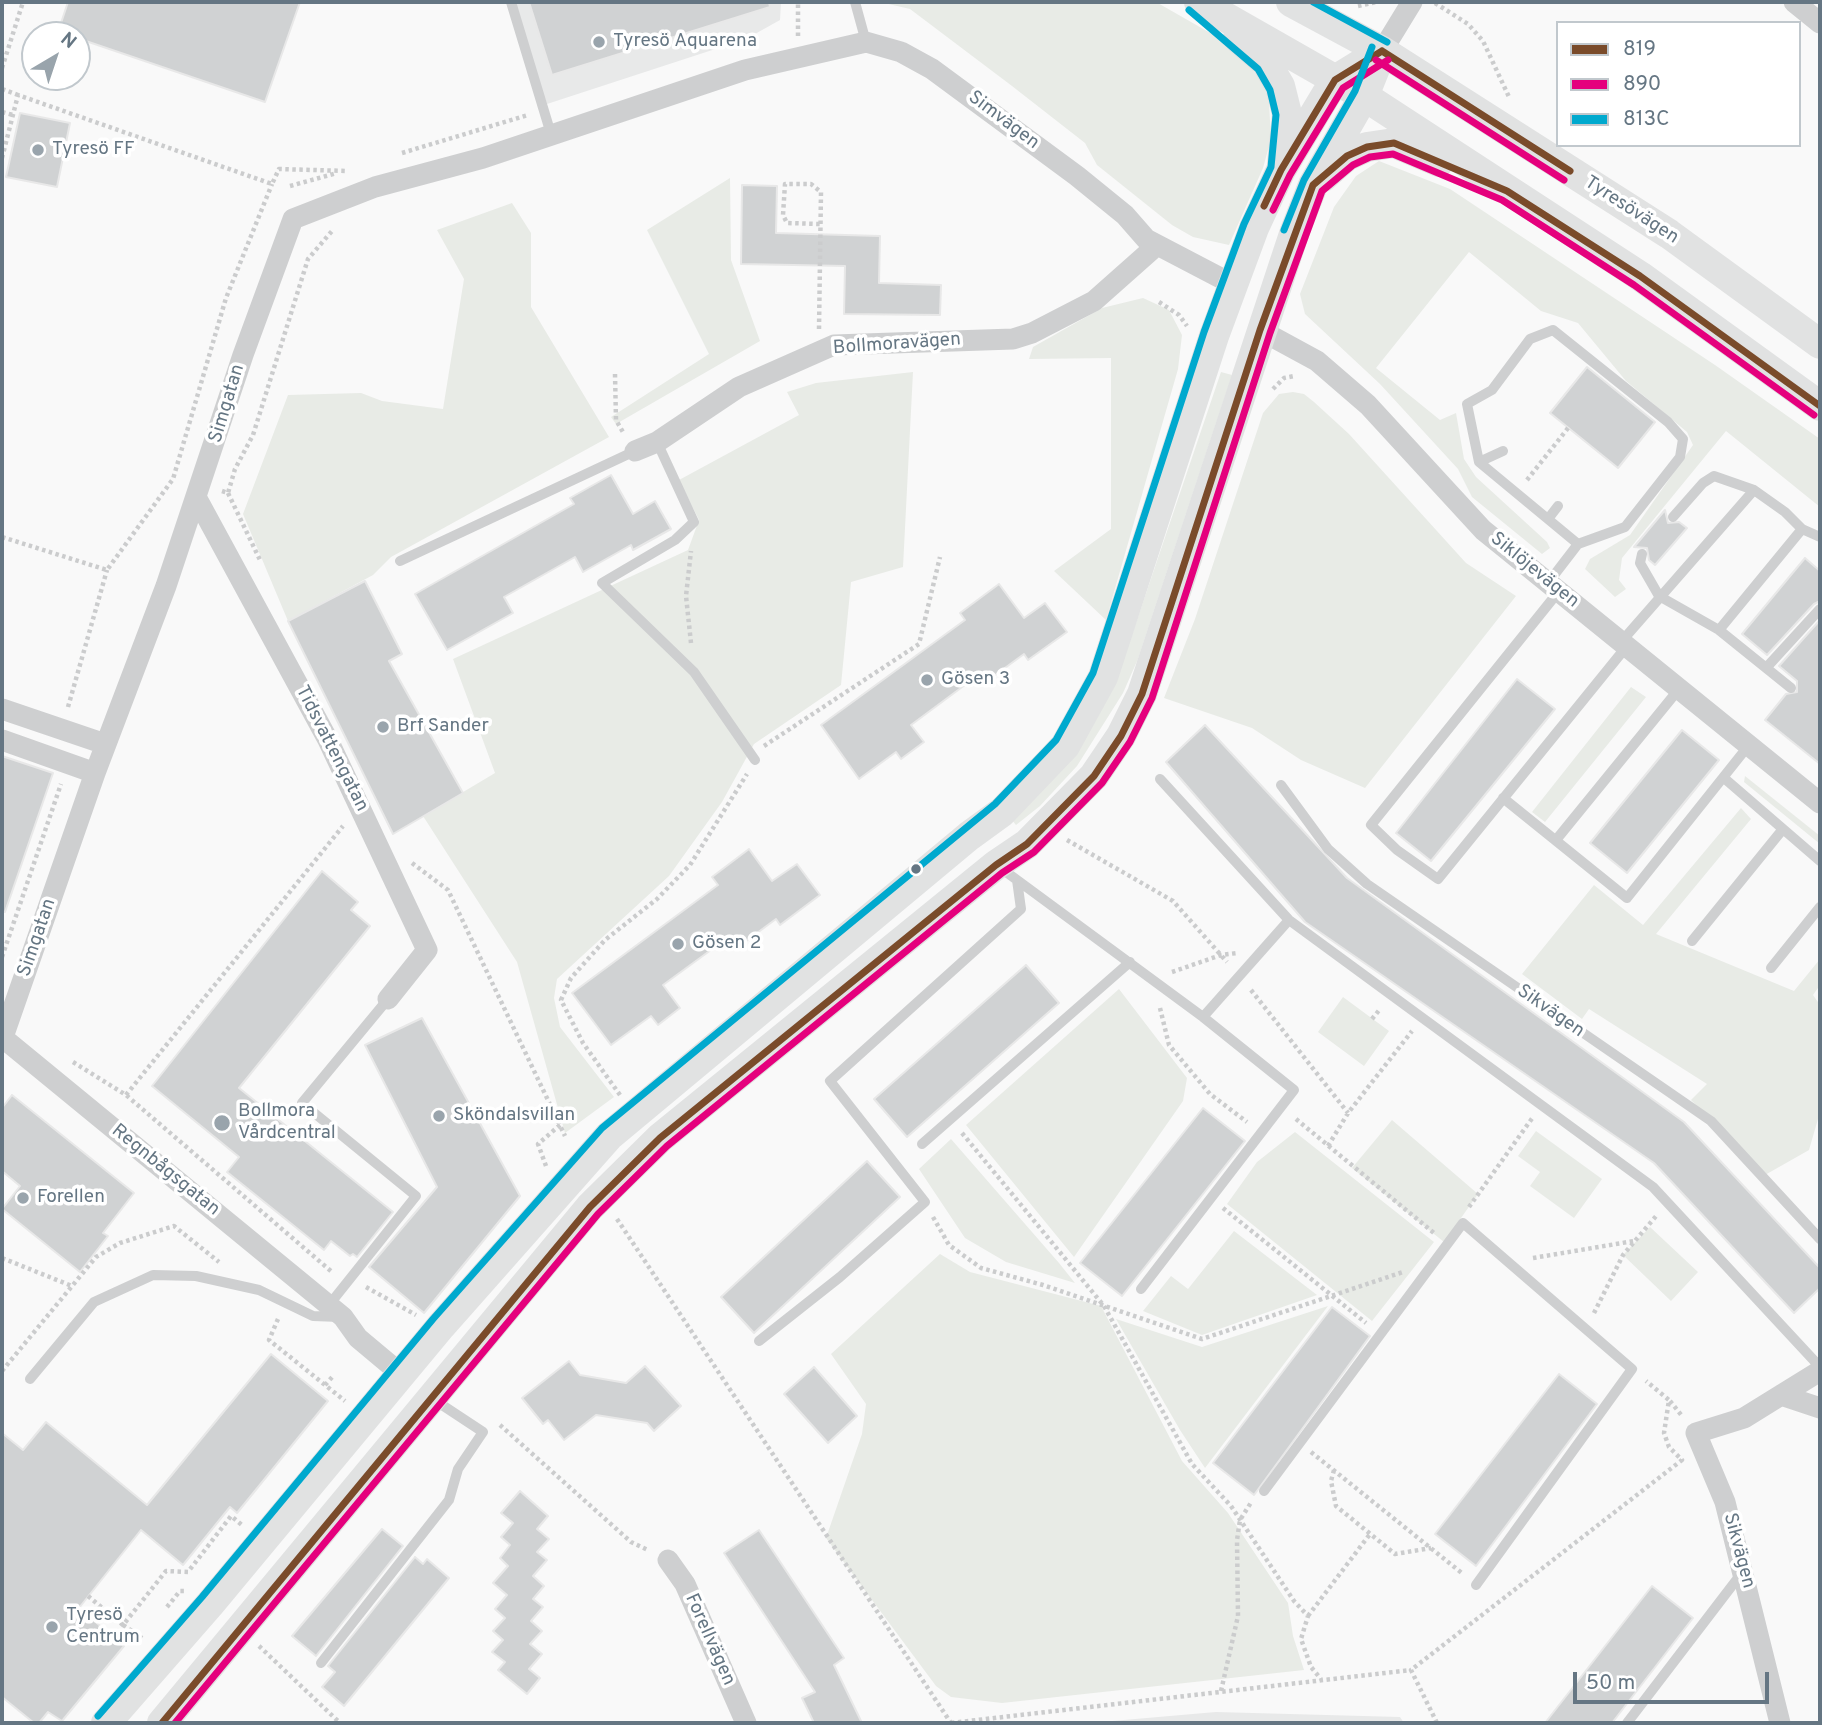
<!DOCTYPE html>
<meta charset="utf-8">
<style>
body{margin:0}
#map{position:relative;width:1822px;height:1725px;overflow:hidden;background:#f9f9f9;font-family:Overpass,sans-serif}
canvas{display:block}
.frame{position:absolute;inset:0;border:4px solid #657683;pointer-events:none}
.legend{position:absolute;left:1556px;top:21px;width:245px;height:126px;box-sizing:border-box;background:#fff;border:2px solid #c1c8cd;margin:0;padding:9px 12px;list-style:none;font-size:21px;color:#657683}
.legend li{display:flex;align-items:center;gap:14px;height:35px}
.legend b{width:35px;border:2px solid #c1c8cd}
.north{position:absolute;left:21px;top:21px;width:70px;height:70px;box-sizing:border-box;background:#fff;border:2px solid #c1c8cd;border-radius:50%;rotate:39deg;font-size:19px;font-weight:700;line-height:28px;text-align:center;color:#657683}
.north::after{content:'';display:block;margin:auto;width:24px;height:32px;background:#99a4ac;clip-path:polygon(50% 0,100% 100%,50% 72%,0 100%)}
.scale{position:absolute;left:1573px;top:1672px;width:196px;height:32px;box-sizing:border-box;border:4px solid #657683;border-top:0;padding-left:9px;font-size:21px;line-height:24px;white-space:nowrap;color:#657683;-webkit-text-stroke:5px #fff;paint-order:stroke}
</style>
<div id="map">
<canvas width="1822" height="1725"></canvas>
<div class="frame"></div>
<ul class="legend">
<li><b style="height:9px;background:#7a4b2a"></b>819</li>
<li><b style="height:9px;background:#e5007d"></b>890</li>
<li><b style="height:9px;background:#00a9ce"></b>813C</li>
</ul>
<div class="north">N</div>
<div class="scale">50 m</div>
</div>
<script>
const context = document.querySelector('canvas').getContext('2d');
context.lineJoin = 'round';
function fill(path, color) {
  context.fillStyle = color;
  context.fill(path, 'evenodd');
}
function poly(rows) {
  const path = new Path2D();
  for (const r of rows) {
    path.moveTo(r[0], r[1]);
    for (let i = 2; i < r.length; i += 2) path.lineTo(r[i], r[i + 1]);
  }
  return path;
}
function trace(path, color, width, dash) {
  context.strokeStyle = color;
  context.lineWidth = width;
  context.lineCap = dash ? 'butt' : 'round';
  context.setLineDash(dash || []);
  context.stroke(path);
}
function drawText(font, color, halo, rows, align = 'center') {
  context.font = font + ' Overpass,sans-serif';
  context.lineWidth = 7;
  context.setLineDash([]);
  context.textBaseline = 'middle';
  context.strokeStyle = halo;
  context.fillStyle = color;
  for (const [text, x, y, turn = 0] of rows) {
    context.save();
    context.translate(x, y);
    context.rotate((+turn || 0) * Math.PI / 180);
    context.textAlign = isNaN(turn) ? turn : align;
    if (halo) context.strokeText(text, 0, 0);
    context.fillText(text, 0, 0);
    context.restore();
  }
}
fill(poly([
 [511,2,781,2,780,20,746,39,547,104],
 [1216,1712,1400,1717,1404,1723,1089,1723]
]), '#e8e9e9');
fill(poly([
 [880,2,1156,2,1212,34,1247,63,1265,85,1269,102,1271,139,1263,168,1229,245,1193,237,1172,225,1097,165,1085,143,1012,86,910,9],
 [1379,161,1450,189,1715,365,1820,439,1820,507,1726,431,1622,558,1619,580,1626,589,1615,597,1585,569,1590,559,1630,535,1693,445,1687,432,1626,381,1578,323,1541,311,1469,252,1376,368,1440,420,1456,413,1464,459,1476,477,1547,542,1550,548,1542,554,1472,497,1458,469,1380,384,1305,314,1300,294,1334,207,1356,176],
 [730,178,731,260,760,341,616,424,611,417,709,354,647,230],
 [512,203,531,233,531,307,609,437,391,557,373,575,288,621,243,514,288,395,361,393,382,401,443,409,464,279,437,230],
 [1143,298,1169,310,1182,335,1178,369,1106,620,1054,571,1111,529,1111,358,1029,359,1033,347,1102,308],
 [913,372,903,567,851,582,841,685,754,744,722,802,669,876,557,979,554,998,560,1027,614,1097,565,1133,517,962,423,816,495,773,453,659,688,550,699,520,679,480,799,415,787,392,816,383],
 [1221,372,1232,375,1138,659,1123,693,1077,766,1040,806,1016,825,1011,819,1117,679],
 [1293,392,1304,394,1314,402,1349,434,1466,563,1516,596,1365,788,1301,760,1252,728,1164,698,1195,619,1263,413,1279,394],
 [1631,687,1646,697,1545,822,1532,812],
 [1745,776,1820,836,1820,844,1744,782],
 [1741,808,1751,819,1656,934,1794,991,1820,959,1820,985,1813,995,1820,1005,1820,1112,1809,1150,1765,1175,1691,1100,1707,1084,1589,1009,1582,1019,1522,974,1594,885,1643,925],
 [1119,989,1187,1078,1183,1101,1074,1257,966,1125],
 [1343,997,1389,1031,1364,1066,1318,1032],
 [1392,1120,1478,1194,1444,1242,1352,1168],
 [1536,1131,1602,1179,1574,1218,1530,1186,1540,1172,1518,1156],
 [1295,1132,1434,1242,1372,1321,1227,1204,1257,1162],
 [951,1139,1059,1263,1075,1283,1006,1262,965,1238,919,1169],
 [1650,1227,1698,1272,1671,1301,1623,1255],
 [1234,1231,1317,1295,1202,1335,1143,1311,1171,1276,1188,1289],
 [940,1254,970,1272,1101,1306,1182,1461,1228,1513,1288,1603,1293,1636,1304,1670,1002,1703,951,1697,936,1686,826,1538,862,1434,866,1404,831,1354],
 [1328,1306,1205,1468,1180,1430,1116,1319,1202,1347]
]), '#e8ebe6');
const building = poly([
 [68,2,300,2,265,102,77,38,77,35,58,32,68,2],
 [529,2,769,2,770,7,552,75,529,2],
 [20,113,70,123,57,187,6,177,20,113],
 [742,185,777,186,776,233,880,236,879,283,941,285,940,315,844,314,845,266,741,264,742,185],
 [1587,367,1655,422,1618,468,1550,413,1587,367],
 [611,475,633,514,655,501,671,529,633,550,631,545,583,572,575,557,504,597,513,613,447,650,415,594,574,504,570,498,611,475],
 [1665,510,1668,523,1679,522,1687,528,1655,565,1649,560,1647,548,1634,547,1665,510],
 [1805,558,1820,571,1820,601,1814,604,1767,655,1742,634,1805,558],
 [365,581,402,654,389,661,463,793,393,834,288,621,365,581],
 [999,584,1024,618,1045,603,1067,632,1028,660,1024,654,983,684,977,676,911,725,924,742,901,759,896,752,859,779,821,725,965,620,960,613,999,584],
 [1820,620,1820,764,1765,720,1786,694,1797,692,1797,681,1779,666,1820,620],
 [1517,679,1555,709,1431,861,1396,833,1517,679],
 [1205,725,1347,878,1684,1122,1820,1268,1820,1288,1794,1313,1654,1163,1305,922,1166,762,1205,725],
 [1682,730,1719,760,1627,873,1590,843,1682,730],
 [2,756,53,773,5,912,2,911,2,756],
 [749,849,772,881,797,864,820,895,780,925,776,919,734,950,726,939,663,985,680,1008,658,1025,651,1016,611,1045,572,993,718,885,712,877,749,849],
 [322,871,358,902,351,910,370,926,239,1088,393,1212,357,1257,353,1254,350,1256,331,1241,324,1250,227,1172,239,1157,152,1086,322,871],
 [1026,965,1059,1003,907,1137,874,1099,1026,965],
 [422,1018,520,1196,424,1313,369,1267,437,1187,365,1045,422,1018],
 [12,1095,134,1193,103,1233,108,1236,80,1272,2,1209,20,1186,2,1171,2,1108,12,1095],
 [1203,1108,1245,1141,1122,1296,1080,1263,1203,1108],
 [867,1161,900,1197,754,1333,721,1297,867,1161],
 [1332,1307,1370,1336,1254,1495,1213,1463,1332,1307],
 [271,1354,328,1401,237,1513,230,1507,183,1565,141,1530,79,1608,124,1646,62,1721,48,1712,39,1723,34,1723,2,1697,2,1433,23,1450,46,1422,147,1505,271,1354],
 [569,1361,580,1375,626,1383,645,1366,681,1406,654,1431,647,1423,596,1415,564,1440,548,1420,543,1424,522,1398,569,1361],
 [814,1367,857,1416,828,1443,784,1394,814,1367],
 [1559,1374,1597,1404,1476,1566,1435,1534,1559,1374],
 [520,1491,548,1516,537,1529,549,1539,537,1552,547,1560,533,1576,544,1586,533,1599,543,1607,531,1621,542,1631,530,1644,542,1654,529,1669,540,1678,527,1694,498,1670,505,1662,492,1652,503,1640,493,1631,505,1618,495,1609,507,1595,493,1583,508,1566,500,1558,510,1545,501,1537,513,1523,501,1513,520,1491],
 [382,1529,403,1546,316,1656,292,1636,382,1529],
 [759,1530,844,1658,834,1665,862,1723,814,1723,802,1698,815,1692,724,1553,759,1530],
 [415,1557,423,1564,427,1559,449,1578,344,1706,322,1687,335,1672,328,1666,415,1557],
 [1652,1586,1693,1618,1612,1723,1545,1723,1652,1586]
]);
fill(building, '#d0d2d3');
trace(building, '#e8e8e8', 2);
trace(poly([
 [1435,3,1468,24,1483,41,1509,97],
 [1358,6,1377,2],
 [798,36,798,2],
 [2,68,23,2],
 [2,89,18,95],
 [2,112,13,115],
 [402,153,528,115],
 [2,158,18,95,272,184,279,169,348,171],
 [290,186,337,173],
 [1159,302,1179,315,1187,326],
 [819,329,821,192,811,184,785,184,783,215,787,223,820,224],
 [615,374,616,420,624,434],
 [1273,389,1284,378,1294,376],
 [1527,480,1568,428],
 [222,491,228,493,235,469,253,435,308,259,332,231],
 [228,493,260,560],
 [2,537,107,570,173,479,226,298,272,184],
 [691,643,686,596,691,551],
 [68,707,107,570],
 [764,746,919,644,940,557],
 [1067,840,1173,901,1227,962],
 [412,863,448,890,565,1136],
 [2,957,61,784],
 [1172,972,1221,955,1237,953],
 [1251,990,1348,1113],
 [1160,1008,1169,1045,1210,1094,1247,1122],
 [1372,1019,1380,1009],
 [73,1062,126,1095,332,1272],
 [126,1095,343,826],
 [620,1095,583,1043,561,1000,571,978,605,940,657,899,690,865,747,774],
 [1296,1119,1434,1233],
 [962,1133,1104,1306,1192,1464,1231,1506,1294,1601,1308,1616,1301,1639,1311,1667,1321,1679],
 [1328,1146,1348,1113,1412,1031],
 [546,1166,538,1144,560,1125],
 [1469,1207,1533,1117],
 [1223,1208,1366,1323],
 [933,1217,949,1245,981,1268,1043,1285,1202,1339,1403,1272],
 [617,1219,951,1723],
 [2,1258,72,1286],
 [1533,1258,1634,1241],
 [366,1287,416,1315],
 [1594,1313,1623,1255,1657,1215],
 [278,1319,269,1340,345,1401],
 [2,1371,96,1257,120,1243,174,1226,219,1262],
 [325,1385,334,1375],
 [1670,1401,1682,1416],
 [500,1425,631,1542,648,1550],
 [1311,1452,1463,1574],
 [1334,1470,1331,1481,1336,1506,1395,1554,1431,1548],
 [88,1596,123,1625,166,1571,188,1572,231,1516,243,1526],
 [167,1607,180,1591,186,1591],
 [1308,1616,1370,1534],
 [123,1625,142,1638],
 [259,1646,340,1723],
 [1221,1691,1238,1616,1237,1540,1240,1520,1252,1501],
 [951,1723,1411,1670],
 [1437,1723,1411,1670,1682,1460,1669,1447,1664,1433,1669,1400,1646,1381]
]), '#cbcccd', 4.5, [3.5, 3.5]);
trace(poly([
 [511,2,551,134],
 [855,2,866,42],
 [657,442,694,522,675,540,602,583,694,672,755,760],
 [1479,462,1503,451],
 [1673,517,1703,483,1714,476,1754,490],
 [1548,519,1558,506],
 [1802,529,1820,537],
 [1642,554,1640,563,1659,596,1719,630,1791,688],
 [400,561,635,451],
 [1548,583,1578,544,1479,462,1467,404,1492,390,1530,339,1553,330,1668,422,1683,439,1680,457,1625,527,1578,544],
 [1559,591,1371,825,1397,850,1438,879,1627,646],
 [1621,642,1754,490,1785,512,1802,529,1719,630],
 [1766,668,1820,609],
 [1724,778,1820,861],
 [1160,779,1289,920,1653,1187,1820,1367],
 [1281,785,1328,849,1367,884,1711,1121,1820,1239],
 [1503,798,1627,898,1749,745],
 [1556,840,1679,689],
 [998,866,1203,1017,1294,1090,1141,1289],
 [1692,941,1783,829],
 [1771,968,1820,907],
 [1203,1017,1289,920],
 [922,1144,1130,962],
 [329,1305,416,1196,302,1103,388,999],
 [759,1341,840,1277,925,1202,830,1081,1021,909,1017,880],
 [30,1379,94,1302,153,1275,196,1276,259,1290,313,1316,340,1317],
 [1264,1491,1463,1223,1632,1369,1476,1585],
 [321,1663,449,1500,458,1469,483,1432,433,1399],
 [1627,1723,1741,1574]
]), '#cecfd0', 10);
trace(poly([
 [1794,2,1820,23],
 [1382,51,1412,2],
 [1260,330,1317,361,1368,405,1483,530,1820,803],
 [635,451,657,442,739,387,834,345,1013,339,1032,333,1094,301,1156,246],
 [196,497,328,740,427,950,388,999],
 [2,709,105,744],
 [2,740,95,773],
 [2,1037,343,1317,358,1338,401,1374],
 [3,1037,95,773,166,586,243,355,293,219,375,187,483,158,745,70,866,42,901,52,932,69,1077,176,1125,215,1146,239,1234,285],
 [1781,1395,1820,1408],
 [668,1560,685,1584,746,1723],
 [1780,1723,1725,1502,1696,1433,1744,1418,1820,1371]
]), '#cecfd0', 21);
trace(poly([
 [1199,2,1364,96,1640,276,1820,406],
 [1291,2,1382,51,1669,234,1820,344],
 [1238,38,1266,62,1280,86,1287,114,1282,163],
 [1323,177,1347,156,1367,147,1394,143,1439,162],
 [106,1723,210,1604,441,1326,609,1136,969,836,1002,812,1065,746,1103,677,1214,336,1254,228,1281,170,1335,80,1382,51],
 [162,1723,590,1207,660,1138,996,865,1027,844,1094,776,1121,736,1142,694,1295,231,1313,185,1364,96,1382,51]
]), '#e1e2e2', 30);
trace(poly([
 [1382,51,1570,171],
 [1264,206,1281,170,1335,80,1382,51],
 [162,1723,590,1207,660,1138,996,865,1027,844,1094,776,1121,736,1142,694,1260,330,1313,185,1347,156,1367,147,1394,143,1507,191,1640,276,1820,406]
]), '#7a4b2a', 7);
trace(poly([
 [1376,60,1564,180],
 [1273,210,1290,175,1343,88,1388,60],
 [175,1723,598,1214,667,1146,1002,873,1034,852,1102,783,1130,742,1152,698,1270,333,1322,191,1353,165,1370,157,1393,154,1502,200,1634,285,1814,415]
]), '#e5007d', 7);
trace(poly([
 [1313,2,1387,42],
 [1284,230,1304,180,1355,91,1372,47],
 [98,1716,202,1597,433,1319,602,1128,995,804,1056,740,1093,673,1204,332,1244,224,1271,167,1276,115,1270,90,1258,69,1189,10]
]), '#00a9ce', 7);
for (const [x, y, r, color] of [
 [599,42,7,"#99a4ac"],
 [38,150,7,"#99a4ac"],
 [927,680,7,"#99a4ac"],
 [383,727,7,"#99a4ac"],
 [916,869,6,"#657683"],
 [678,944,7,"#99a4ac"],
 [439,1116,7,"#99a4ac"],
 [222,1123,9,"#99a4ac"],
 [23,1198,7,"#99a4ac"],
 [52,1627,7,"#99a4ac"]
]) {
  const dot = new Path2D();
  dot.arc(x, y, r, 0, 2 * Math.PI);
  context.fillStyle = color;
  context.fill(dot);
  trace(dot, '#fff', 2.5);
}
drawText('19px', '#657683', '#fff', [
 ["Tyresö Aquarena",613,42],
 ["Tyresö FF",52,150],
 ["Gösen 3",941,680],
 ["Brf Sander",397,727],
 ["Gösen 2",692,944],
 ["Bollmora",238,1112],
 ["Vårdcentral",238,1134],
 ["Sköndalsvillan",453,1116],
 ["Forellen",37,1198],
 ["Tyresö",66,1616],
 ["Centrum",66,1638]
], 'left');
drawText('19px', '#657683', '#fff', [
 ["Simvägen",1003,121,37],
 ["Tyresövägen",1631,211,33],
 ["Bollmoravägen",897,345,-4],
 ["Simgatan",228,404,-73],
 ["Siklöjevägen",1534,571,39],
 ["Tidsvattengatan",331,749,63],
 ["Simgatan",38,938,-71],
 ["Sikvägen",1550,1012,35],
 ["Regnbågsgatan",165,1171,39],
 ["Sikvägen",1738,1551,75],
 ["Forellvägen",709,1640,66]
]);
</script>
